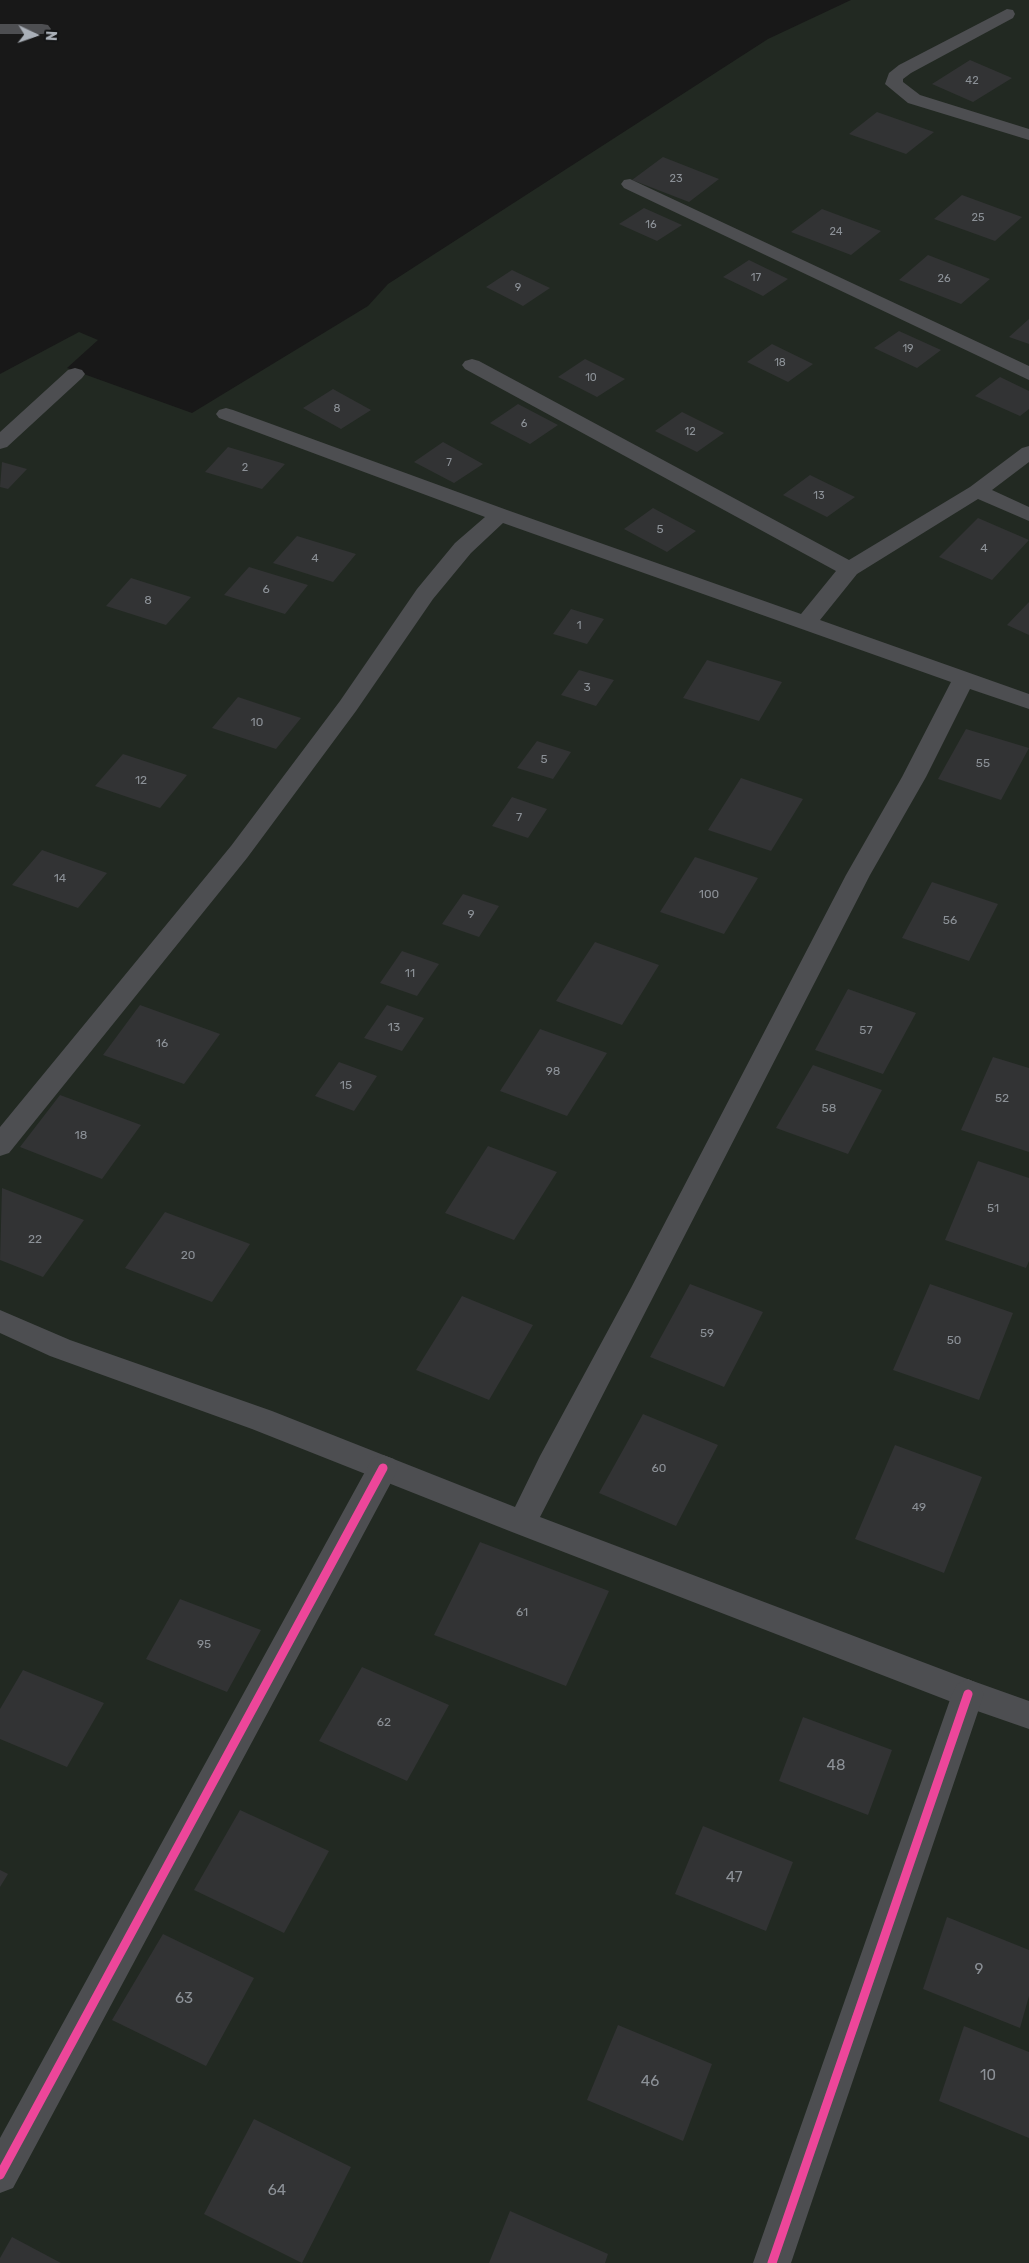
<!DOCTYPE html>
<style>
body{margin:0}
#map{position:relative;width:1029px;height:2263px;overflow:hidden;background:#181818;font-family:Rubik,sans-serif}
canvas{display:block}
.north{position:absolute;left:10px;top:10px;width:50px;height:50px;-webkit-text-stroke:4px #121314;paint-order:stroke;rotate:93deg;font-size:14px;font-weight:700;line-height:20px;text-align:center;color:#aab0b8}
.north::after{content:'';display:block;margin:auto;width:18px;height:22px;background:#aab0b8;clip-path:polygon(50% 0,100% 100%,50% 72%,0 100%)}
</style>
<div id="map">
<canvas width="1029" height="2263"></canvas>
<div class="north">N</div>
</div>
<script>
const context = document.querySelector('canvas').getContext('2d');
context.lineJoin = 'round';
function fill(path, color) {
  context.fillStyle = color;
  context.fill(path, 'evenodd');
}
function poly(rows) {
  const path = new Path2D();
  for (const r of rows) {
    path.moveTo(r[0], r[1]);
    for (let i = 2; i < r.length; i += 2) path.lineTo(r[i], r[i + 1]);
  }
  return path;
}
function trace(path, color, width, dash) {
  context.strokeStyle = color;
  context.lineWidth = width;
  context.lineCap = dash ? 'butt' : 'round';
  context.setLineDash(dash || []);
  context.stroke(path);
}
function drawText(font, color, halo, rows, align = 'center') {
  context.font = font + ' Rubik,sans-serif';
  context.lineWidth = 5;
  context.setLineDash([]);
  context.textBaseline = 'middle';
  context.strokeStyle = halo;
  context.fillStyle = color;
  for (const [text, x, y, turn = 0] of rows) {
    context.save();
    context.translate(x, y);
    context.rotate((+turn || 0) * Math.PI / 180);
    context.textAlign = isNaN(turn) ? turn : align;
    if (halo) context.strokeText(text, 0, 0);
    context.fillText(text, 0, 0);
    context.restore();
  }
}
fill(poly([
 [851,0,1029,0,1029,2263,0,2263,0,374,79,332,98,340,67,368,192,413,368,306,388,284,768,39]
]), '#222922');
fill(poly([
 [970,60,1012,78,973,102,932,84],
 [877,112,934,132,906,154,849,134],
 [663,157,719,179,689,202,632,180],
 [962,195,1022,217,995,241,934,219],
 [644,208,682,225,657,241,619,224],
 [822,209,881,231,851,255,791,232],
 [928,255,990,279,961,304,899,280],
 [749,260,788,279,763,296,723,277],
 [512,270,550,288,523,306,486,287],
 [1029,319,1029,344,1009,337],
 [899,331,941,350,917,368,874,348],
 [772,344,813,364,788,382,747,362],
 [585,359,625,379,597,397,558,377],
 [1000,377,1029,391,1029,409,1020,416,975,396],
 [333,389,371,410,341,429,303,408],
 [518,404,558,425,530,444,490,423],
 [682,412,724,433,697,452,655,431],
 [443,442,483,464,454,483,414,462],
 [228,447,285,464,262,489,205,472],
 [2,462,27,469,8,489,0,487],
 [810,475,855,497,827,517,783,495],
 [653,508,696,531,667,552,624,529],
 [978,518,1029,540,992,580,939,557],
 [297,536,356,554,333,582,273,563],
 [249,567,308,585,285,614,224,595],
 [131,578,191,597,166,625,106,606],
 [1029,602,1029,635,1007,625],
 [571,609,604,619,587,644,553,634],
 [707,660,782,682,759,721,683,698],
 [579,670,614,680,596,706,561,695],
 [238,697,301,718,276,749,212,728],
 [966,729,1029,748,1001,800,938,779],
 [537,741,571,752,553,779,517,768],
 [123,754,187,775,160,808,95,786],
 [741,778,803,799,771,851,708,830],
 [512,797,547,809,528,838,492,826],
 [42,850,107,873,78,908,12,885],
 [695,857,758,878,724,934,660,912],
 [932,882,998,904,969,961,902,938],
 [463,894,499,906,479,937,442,924],
 [595,942,659,965,622,1025,556,1001],
 [402,951,439,964,417,996,380,983],
 [848,989,916,1013,883,1074,815,1050],
 [140,1005,220,1034,184,1084,103,1055],
 [387,1005,424,1018,402,1051,364,1038],
 [540,1029,607,1053,567,1116,500,1091],
 [993,1057,1029,1068,1029,1152,961,1130],
 [339,1062,377,1076,354,1111,315,1096],
 [813,1065,882,1090,848,1154,776,1128],
 [60,1095,141,1125,102,1179,20,1147],
 [488,1146,557,1172,514,1240,445,1213],
 [978,1161,1029,1178,1029,1261,1026,1268,945,1240],
 [2,1188,84,1220,43,1277,0,1260],
 [165,1212,250,1244,212,1302,125,1268],
 [690,1284,763,1312,724,1387,650,1357],
 [930,1284,1013,1313,979,1400,893,1370],
 [462,1296,533,1325,489,1400,416,1370],
 [643,1414,718,1445,676,1526,599,1493],
 [895,1445,982,1477,944,1573,855,1539],
 [480,1542,609,1591,566,1686,434,1635],
 [180,1599,261,1630,227,1692,146,1659],
 [362,1667,449,1705,407,1781,319,1741],
 [23,1670,104,1703,67,1767,0,1739,0,1709],
 [803,1717,892,1750,868,1815,779,1781],
 [240,1810,329,1851,284,1933,194,1890],
 [703,1826,793,1862,766,1931,675,1894],
 [0,1870,8,1874,0,1887],
 [947,1917,1029,1950,1029,1996,1020,2028,923,1989],
 [163,1934,254,1978,206,2066,112,2020],
 [618,2025,712,2064,683,2141,587,2100],
 [964,2026,1029,2052,1029,2138,939,2101],
 [254,2119,351,2167,302,2263,204,2214],
 [510,2211,608,2254,605,2263,489,2263],
 [12,2237,61,2263,0,2263,0,2258]
]), '#323334');
fill(poly([
 [1007,9,1013,10,1015,14,1013,18,911,73,903,79,903,82,920,95,1029,129,1029,140,908,103,885,84,889,73,899,65,1007,9],
 [630,179,1029,366,1029,380,624,188,621,184,624,180,630,179],
 [472,359,479,361,849,560,970,487,1022,448,1029,446,1029,462,992,490,1029,507,1029,521,978,499,857,574,820,620,1029,694,1029,709,970,689,926,777,870,875,540,1517,970,1680,1029,1701,1029,1729,957,1704,512,1532,252,1429,50,1356,0,1333,0,1310,70,1340,272,1411,515,1507,540,1456,631,1288,846,875,902,777,951,682,503,523,471,553,433,599,356,711,247,858,9,1153,0,1156,0,1127,231,846,340,701,417,589,455,543,485,517,219,418,216,414,219,410,226,408,233,410,507,510,801,614,836,571,465,369,462,365,465,361,472,359],
 [75,368,82,370,85,374,82,378,7,447,0,449,0,432,68,370,75,368]
]), '#4d4e51');
fill(poly([
 [0,24,42,24,48,25,51,29,48,33,42,34,0,34,0,24],
 [383,1455,394,1459,398,1468,394,1477,13,2188,0,2193,0,2138,372,1459,383,1455],
 [968,1679,979,1684,984,1694,791,2263,753,2263,952,1694,957,1684,968,1679]
]), '#4d4e51');
trace(poly([
 [0,2175,383,1468],
 [772,2263,968,1694]
]), '#ed469a', 9);
drawText('11px', '#8c9197', null, [
 ["42",972,81],
 ["23",676,179],
 ["25",978,218],
 ["16",651,225],
 ["24",836,232],
 ["17",756,278],
 ["26",944,279],
 ["9",518,288],
 ["19",908,349],
 ["18",780,363],
 ["10",591,378],
 ["8",337,409],
 ["6",524,424],
 ["12",690,432],
 ["7",449,463],
 ["2",245,468],
 ["13",819,496]
]);
drawText('12px', '#8c9197', null, [
 ["5",660,530],
 ["4",984,549],
 ["4",315,559],
 ["6",266,590],
 ["8",148,601],
 ["1",579,626],
 ["3",587,688],
 ["10",257,723],
 ["5",544,760],
 ["55",983,764],
 ["12",141,781],
 ["7",519,818],
 ["14",60,879],
 ["100",709,895],
 ["9",471,915],
 ["56",950,921],
 ["11",410,974],
 ["13",394,1028],
 ["57",866,1031],
 ["16",162,1044],
 ["98",553,1072],
 ["15",346,1086],
 ["52",1002,1099],
 ["58",829,1109],
 ["18",81,1136],
 ["51",993,1209],
 ["22",35,1240],
 ["20",188,1256],
 ["59",707,1334],
 ["50",954,1341],
 ["60",659,1469],
 ["49",919,1508],
 ["61",522,1613],
 ["95",204,1645],
 ["62",384,1723]
]);
drawText('15px', '#8c9197', null, [
 ["48",836,1766],
 ["47",734,1878],
 ["9",979,1970],
 ["63",184,1999],
 ["10",988,2076],
 ["46",650,2082],
 ["64",277,2191]
]);
</script>
